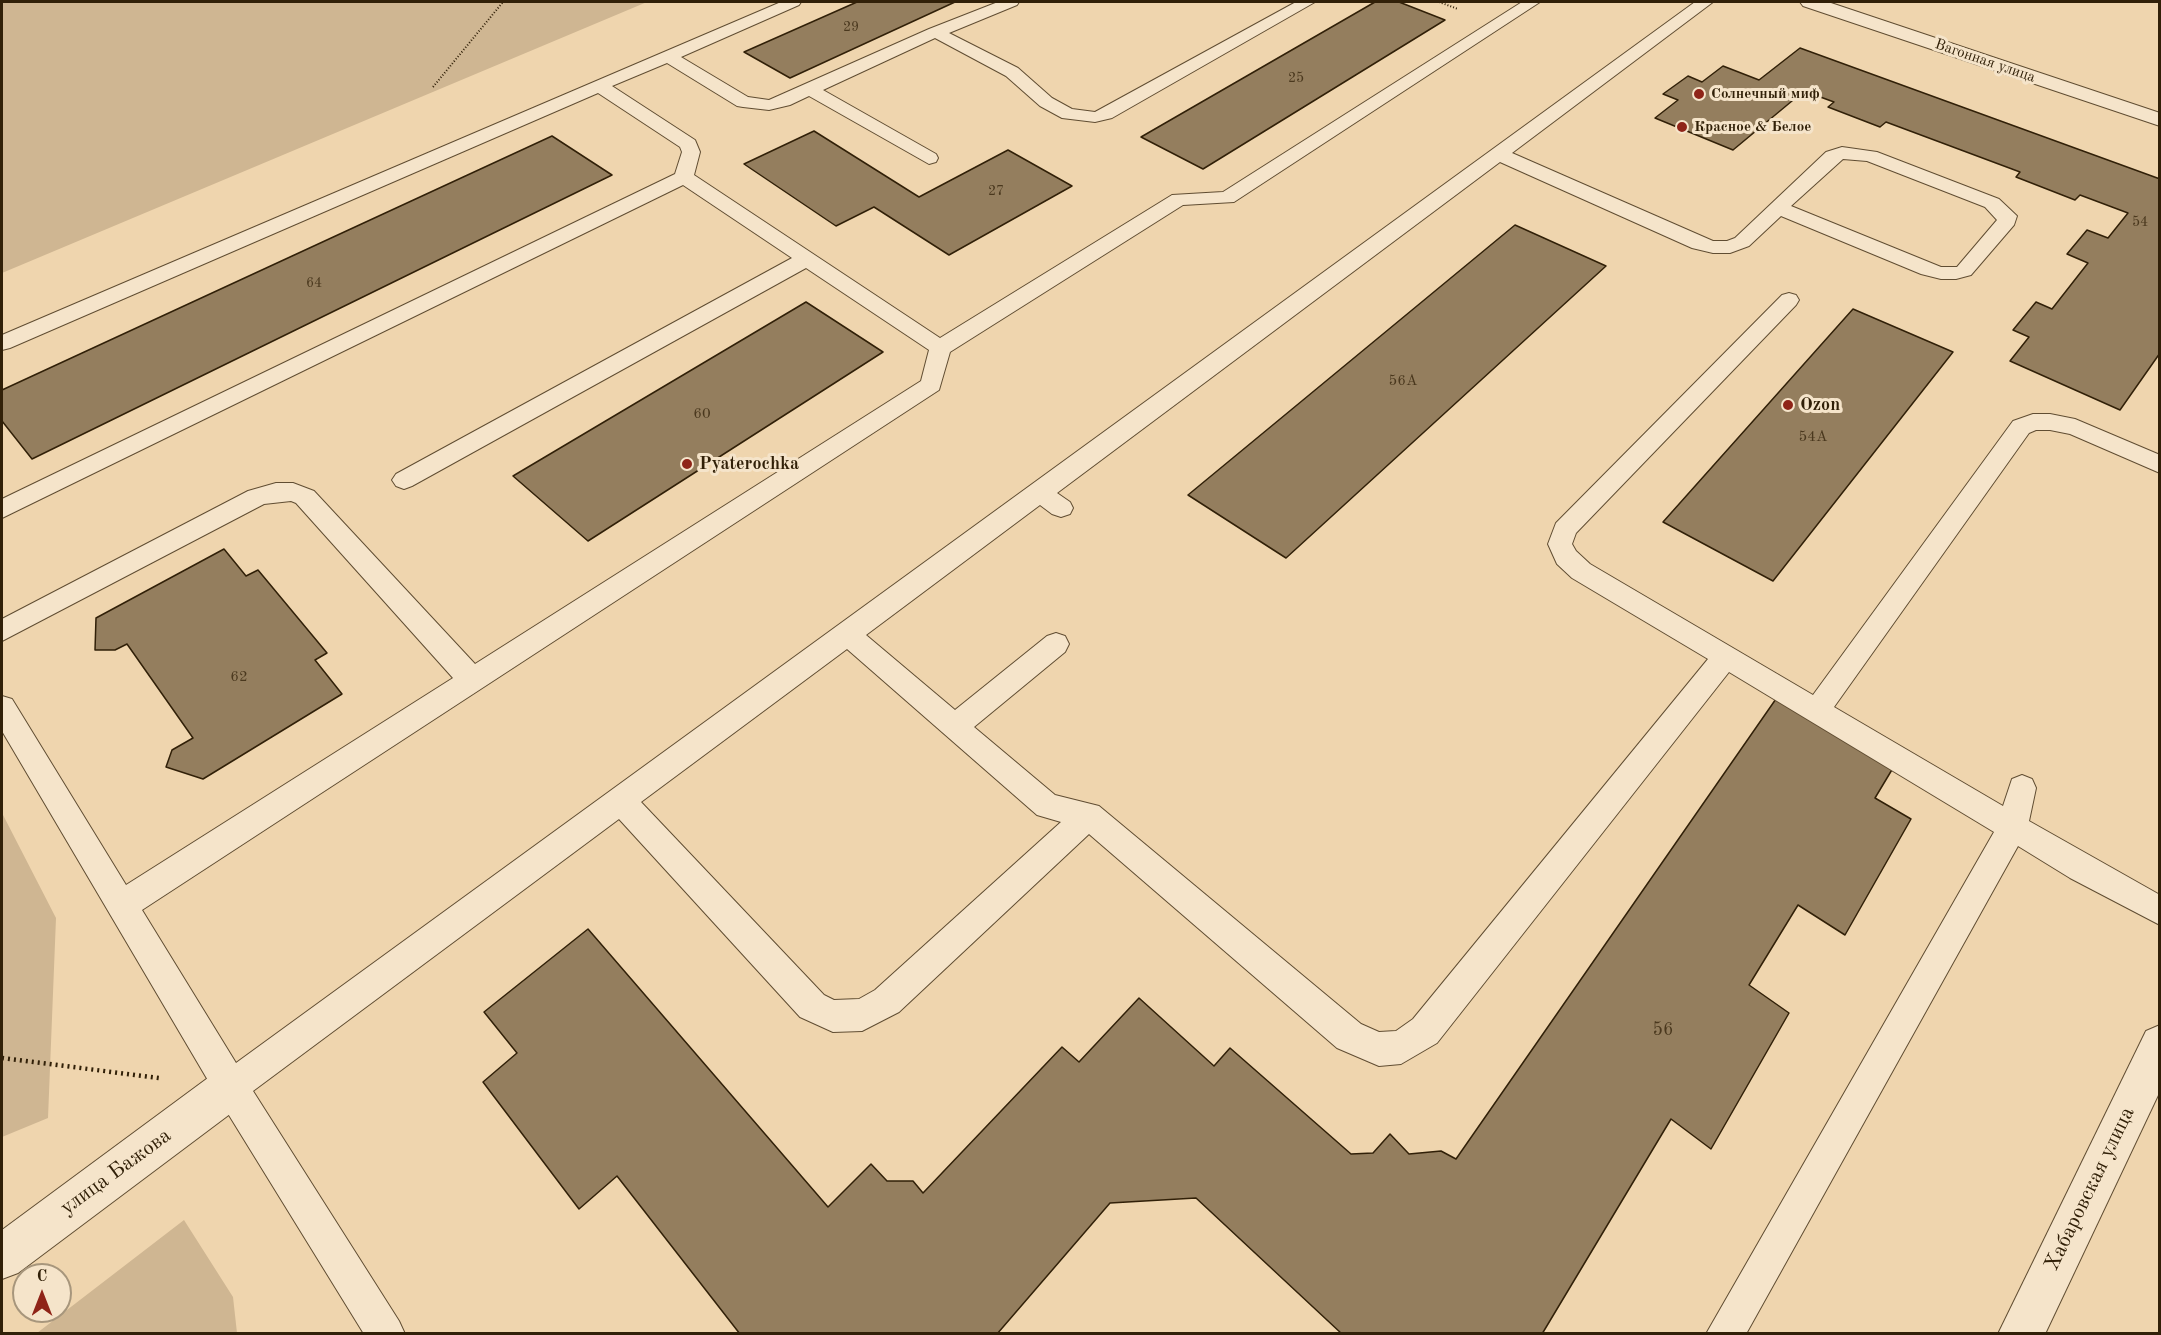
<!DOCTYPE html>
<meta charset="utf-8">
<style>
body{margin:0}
#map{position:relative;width:2161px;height:1335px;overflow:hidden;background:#efd5ae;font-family:"Old Standard TT",serif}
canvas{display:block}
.frame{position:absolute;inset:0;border:3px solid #312008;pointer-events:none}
.north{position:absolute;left:12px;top:1263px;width:60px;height:60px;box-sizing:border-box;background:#f5e4ca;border:2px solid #a7967c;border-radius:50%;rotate:0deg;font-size:16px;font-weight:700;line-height:24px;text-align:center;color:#312008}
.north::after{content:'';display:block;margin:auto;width:21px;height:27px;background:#8f2418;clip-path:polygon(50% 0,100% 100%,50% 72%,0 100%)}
</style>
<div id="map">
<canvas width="2161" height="1335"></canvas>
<div class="frame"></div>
<div class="north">С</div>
</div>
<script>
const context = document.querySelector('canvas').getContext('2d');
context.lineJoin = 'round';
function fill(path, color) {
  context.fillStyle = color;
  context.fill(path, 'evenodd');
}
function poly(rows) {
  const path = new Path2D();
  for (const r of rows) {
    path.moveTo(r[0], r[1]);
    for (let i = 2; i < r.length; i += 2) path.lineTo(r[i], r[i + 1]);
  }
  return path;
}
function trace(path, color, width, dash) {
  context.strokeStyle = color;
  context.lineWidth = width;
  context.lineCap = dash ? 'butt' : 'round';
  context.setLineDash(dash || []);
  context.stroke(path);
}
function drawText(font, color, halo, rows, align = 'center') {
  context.font = font + ' "Old Standard TT",serif';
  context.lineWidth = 6;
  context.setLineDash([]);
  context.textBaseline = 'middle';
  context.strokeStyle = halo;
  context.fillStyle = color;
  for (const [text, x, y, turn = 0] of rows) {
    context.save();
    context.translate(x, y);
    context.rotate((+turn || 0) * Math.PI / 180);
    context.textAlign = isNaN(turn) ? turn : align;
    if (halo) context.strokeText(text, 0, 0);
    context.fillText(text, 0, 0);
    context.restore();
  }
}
fill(poly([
 [2,2,647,2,2,273],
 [2,813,56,918,48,1118,2,1137],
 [184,1220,233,1297,237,1333,37,1333]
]), '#cfb692');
const building = poly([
 [857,2,955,2,790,78,744,52,857,2],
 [1375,2,1399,2,1445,20,1203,169,1141,137,1375,2],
 [1800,48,2160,179,2160,353,2120,410,2010,361,2029,337,2013,330,2036,302,2052,309,2088,263,2067,254,2087,230,2108,238,2128,213,2080,195,2075,200,2016,177,2020,172,1886,122,1880,127,1828,107,1834,102,1804,91,1733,150,1655,118,1678,100,1663,94,1688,76,1702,82,1723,66,1759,80,1800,48],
 [814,131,919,197,1008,150,1072,186,949,255,874,207,836,226,744,164,814,131],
 [552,136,612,175,32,459,2,421,2,390,552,136],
 [1515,225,1606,266,1286,558,1188,495,1515,225],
 [806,302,883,352,588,541,513,476,806,302],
 [1853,309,1953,352,1773,581,1663,522,1853,309],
 [224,549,246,576,258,570,327,653,315,660,342,694,203,779,166,767,172,750,193,738,127,644,115,650,95,650,96,618,224,549],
 [1778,696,1896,763,1875,798,1911,819,1845,935,1798,905,1749,985,1789,1013,1711,1149,1671,1119,1542,1334,1342,1334,1196,1198,1110,1203,997,1334,740,1334,617,1176,579,1209,483,1082,517,1053,484,1012,588,929,828,1207,871,1164,887,1181,913,1181,923,1193,1062,1047,1079,1062,1139,998,1214,1066,1230,1048,1351,1154,1373,1153,1390,1134,1409,1154,1441,1151,1456,1159,1778,696]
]);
fill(building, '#947e5e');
trace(building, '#312008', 1.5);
const service = poly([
 [781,2,801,2,799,5,681,57,748,97,769,100,929,29,998,2,1019,2,1017,5,949,33,1018,68,1052,98,1072,109,1095,112,1296,2,1315,2,1112,118,1095,122,1062,118,1040,106,1006,76,935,38,823,90,936,154,938,158,936,162,929,164,809,96,790,105,769,110,743,107,737,106,667,63,612,86,695,140,700,152,694,175,940,338,1172,195,1223,192,1522,2,1540,2,1234,202,1183,205,950,352,939,390,142,910,236,1063,1695,2,1713,2,1512,153,1713,241,1727,241,1735,238,1826,152,1842,147,1877,152,1999,199,2017,216,2014,225,1971,275,1956,279,1941,279,1921,274,1781,216,1749,246,1730,253,1713,253,1692,248,1500,162,1057,493,1070,502,1073,508,1070,514,1061,517,1052,514,1040,505,866,635,955,710,1047,636,1056,633,1065,636,1069,644,1065,652,974,727,1055,795,1099,806,1361,1024,1379,1032,1396,1031,1413,1019,1708,659,1572,578,1557,564,1548,544,1556,523,1782,295,1789,293,1796,295,1799,300,1796,305,1576,533,1572,544,1576,551,1590,564,1813,695,2013,421,2033,414,2050,414,2075,419,2160,455,2160,473,2070,434,2050,430,2036,430,2029,433,1834,707,2003,806,2012,779,2022,775,2032,779,2036,788,2029,821,2160,895,2160,925,2070,878,2018,846,1746,1334,1706,1334,1994,832,1729,672,1437,1043,1401,1064,1379,1066,1337,1048,1089,834,899,1012,862,1031,833,1032,800,1017,619,819,253,1091,399,1321,405,1334,364,1334,219,1099,2,731,2,696,12,699,126,885,453,678,296,503,291,501,264,504,2,641,2,619,248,491,276,483,293,483,314,491,475,664,921,381,929,350,806,268,412,486,404,489,396,486,392,480,396,474,792,258,683,185,2,518,2,499,675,174,682,152,680,147,598,93,10,348,2,350,2,335,781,2],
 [1843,159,1867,161,1985,207,1997,220,1957,267,1941,267,1791,206,1843,159],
 [847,649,1037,815,1061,822,875,990,859,999,834,1000,824,995,641,802,847,649]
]);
const minor = poly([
 [1800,2,1828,2,2160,113,2160,126,1803,6,1800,2],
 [231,1066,246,1072,252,1087,246,1102,18,1273,2,1279,2,1230,216,1072,231,1066]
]);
const tertiary = poly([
 [2160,1025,2160,1091,2045,1334,1998,1334,2146,1031,2160,1025]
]);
trace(service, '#604d32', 2);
trace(minor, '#604d32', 2);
trace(tertiary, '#604d32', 2);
trace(poly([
 [1439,2,1458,9],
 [433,87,503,2]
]), '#312008', 2, [1, 2]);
trace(poly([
 [2,1058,159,1078]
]), '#312008', 4.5, [2, 4]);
fill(service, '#f5e4ca');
fill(minor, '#f5e4ca');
fill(tertiary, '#f5e4ca');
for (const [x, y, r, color] of [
 [1699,94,6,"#8f2418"],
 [1682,127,6,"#8f2418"],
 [1788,405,6,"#8f2418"],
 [687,464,6,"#8f2418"]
]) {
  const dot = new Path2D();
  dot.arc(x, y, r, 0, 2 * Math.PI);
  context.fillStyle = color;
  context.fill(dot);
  trace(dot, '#f5e4ca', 2);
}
drawText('14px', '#4a381e', null, [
 ["29",851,27],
 ["25",1296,78],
 ["27",996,191],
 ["54",2140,222],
 ["64",314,283]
]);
drawText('15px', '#312008', '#f5e4ca', [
 ["Вагонная улица",1985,61,19]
]);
drawText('bold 15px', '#312008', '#f5e4ca', [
 ["Солнечный миф",1711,94],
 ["Красное & Белое",1694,127]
], 'left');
drawText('15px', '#4a381e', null, [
 ["56А",1403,381],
 ["60",702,414],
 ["54А",1813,437],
 ["62",239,677]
]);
drawText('bold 18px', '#312008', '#f5e4ca', [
 ["Ozon",1800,405],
 ["Pyaterochka",699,464]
], 'left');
drawText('18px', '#4a381e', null, [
 ["56",1663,1030]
]);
drawText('21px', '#312008', '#f5e4ca', [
 ["улица Бажова",116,1172,-36],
 ["Хабаровская улица",2090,1189,-64]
]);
</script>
